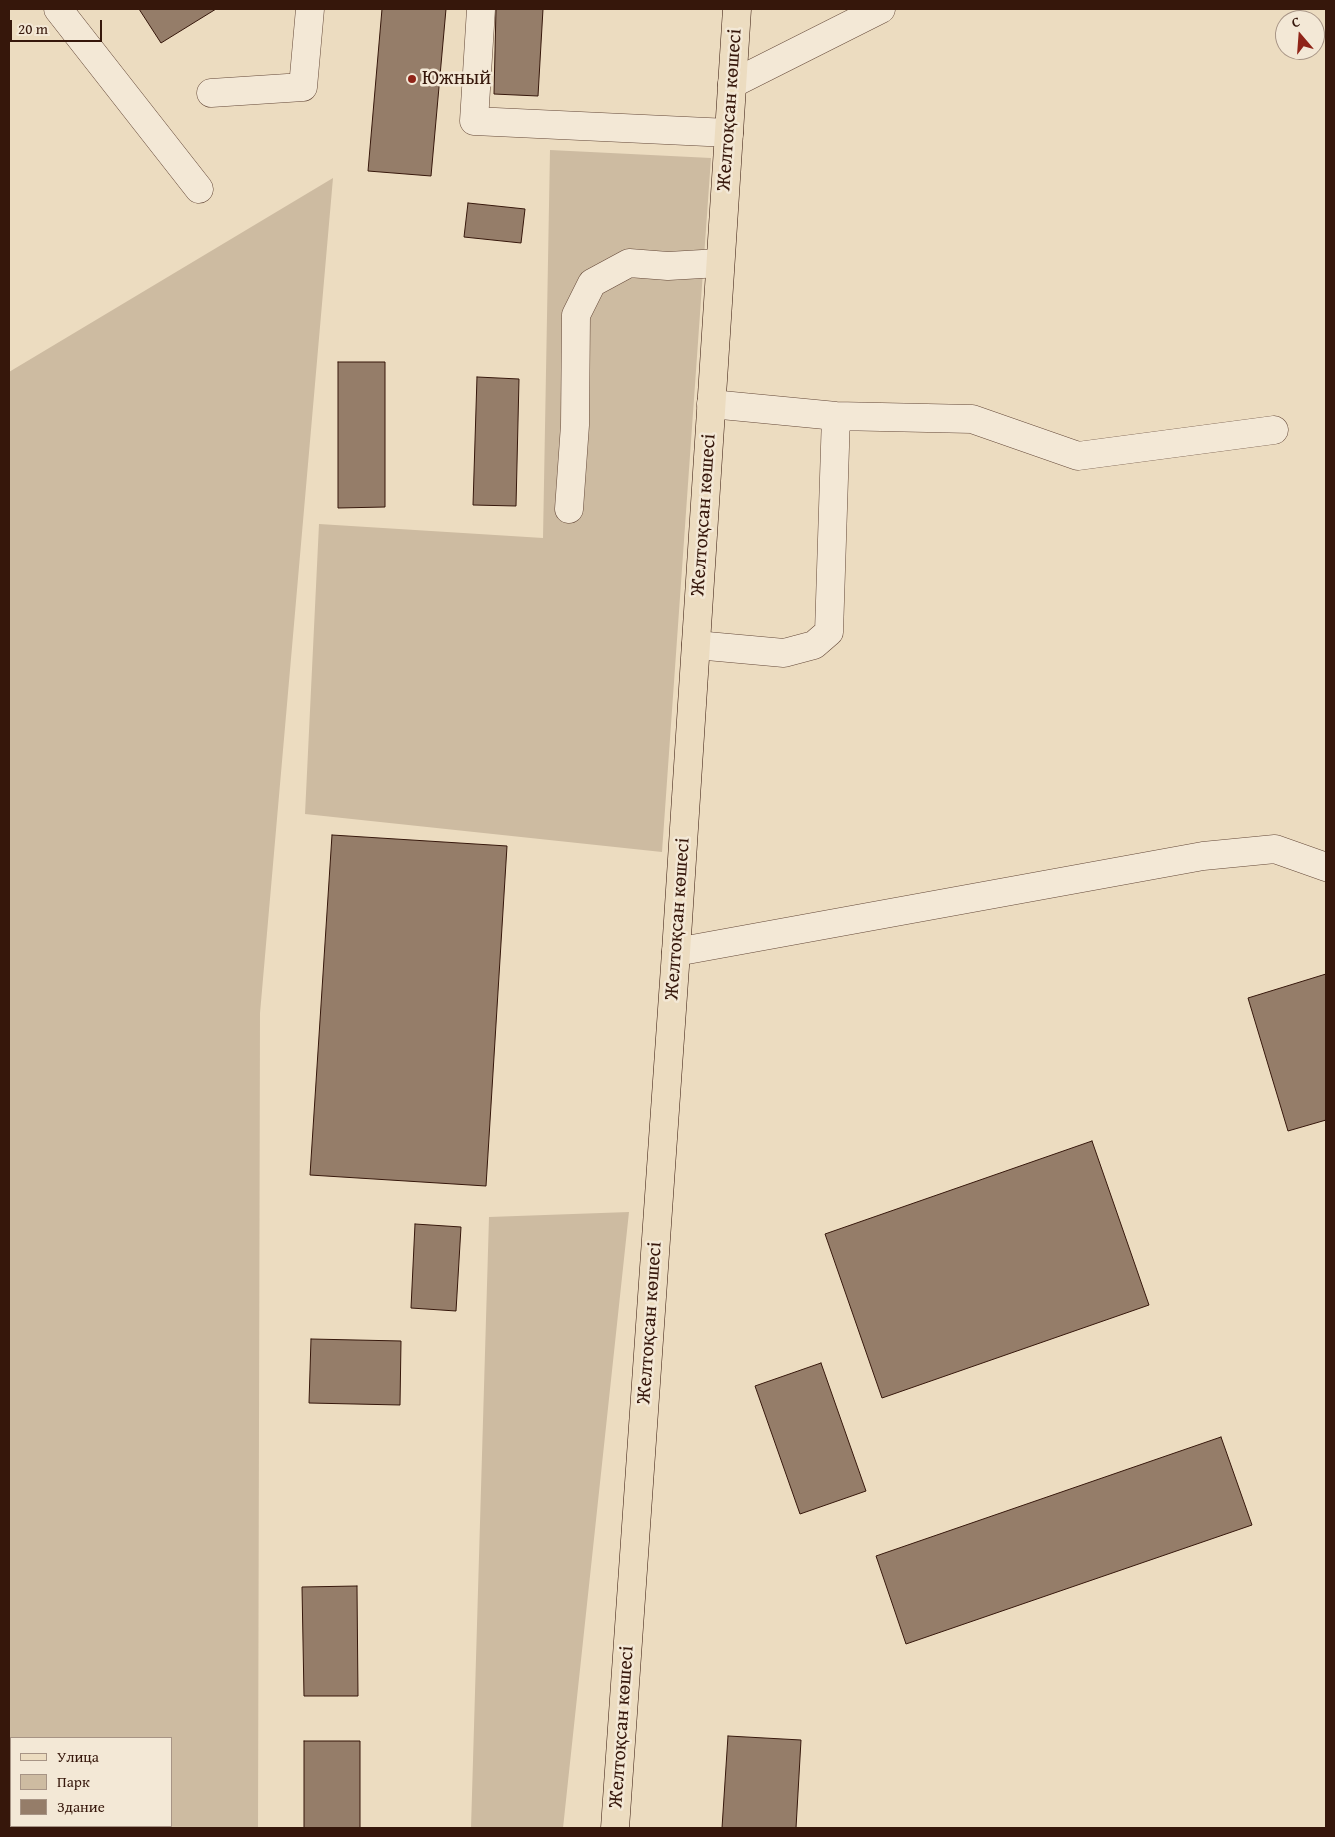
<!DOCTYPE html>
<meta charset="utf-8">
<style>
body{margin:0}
#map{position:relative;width:1335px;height:1837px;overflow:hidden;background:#ecdcc0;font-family:"Gentium Book Plus",serif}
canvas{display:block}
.frame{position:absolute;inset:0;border:10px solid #36170b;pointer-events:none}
.legend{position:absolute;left:10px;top:1737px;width:162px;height:90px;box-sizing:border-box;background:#f3e8d6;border:1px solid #a79485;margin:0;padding:6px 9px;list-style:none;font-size:15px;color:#36170b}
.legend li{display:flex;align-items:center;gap:10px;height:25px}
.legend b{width:25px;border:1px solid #a79485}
.north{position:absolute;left:1275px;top:10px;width:50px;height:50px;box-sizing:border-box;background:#f3e8d6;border:1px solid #a79485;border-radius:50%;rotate:342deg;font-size:14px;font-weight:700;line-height:20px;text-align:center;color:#36170b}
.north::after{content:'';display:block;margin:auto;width:18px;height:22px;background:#8f2418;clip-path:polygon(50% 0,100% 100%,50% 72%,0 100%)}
.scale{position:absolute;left:10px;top:20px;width:92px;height:22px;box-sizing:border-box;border:2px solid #36170b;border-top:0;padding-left:6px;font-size:15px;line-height:18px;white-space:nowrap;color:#36170b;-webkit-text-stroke:4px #f3e8d6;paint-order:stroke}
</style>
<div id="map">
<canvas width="1335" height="1837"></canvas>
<div class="frame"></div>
<ul class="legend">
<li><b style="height:6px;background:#ecdcc0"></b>Улица</li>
<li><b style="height:14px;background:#cdbba1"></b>Парк</li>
<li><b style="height:14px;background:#957d69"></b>Здание</li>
</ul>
<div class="north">С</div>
<div class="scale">20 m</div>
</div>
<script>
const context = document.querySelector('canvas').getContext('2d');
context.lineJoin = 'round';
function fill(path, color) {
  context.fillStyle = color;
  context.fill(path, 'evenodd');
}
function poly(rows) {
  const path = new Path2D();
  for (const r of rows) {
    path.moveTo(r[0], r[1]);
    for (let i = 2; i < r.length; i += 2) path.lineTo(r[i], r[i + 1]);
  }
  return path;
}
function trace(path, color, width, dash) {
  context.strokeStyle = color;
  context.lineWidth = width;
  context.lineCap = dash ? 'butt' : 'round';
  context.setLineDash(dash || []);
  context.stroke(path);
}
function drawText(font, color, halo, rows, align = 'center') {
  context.font = font + ' "Gentium Book Plus",serif';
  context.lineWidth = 5;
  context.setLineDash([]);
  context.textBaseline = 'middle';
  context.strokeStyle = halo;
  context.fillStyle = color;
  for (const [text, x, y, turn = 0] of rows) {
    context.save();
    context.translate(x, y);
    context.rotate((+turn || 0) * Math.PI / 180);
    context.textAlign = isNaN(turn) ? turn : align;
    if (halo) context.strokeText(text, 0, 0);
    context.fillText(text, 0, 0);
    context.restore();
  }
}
fill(poly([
 [550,150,711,158,662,852,305,814,319,524,543,538],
 [333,178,260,1013,258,1828,9,1828,9,372],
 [11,1738,171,1738,171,1826,11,1826],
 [629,1212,563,1828,471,1828,489,1217]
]), '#cdbba1');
const building = poly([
 [139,9,216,9,161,43,139,9],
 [382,9,446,9,431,176,368,171,382,9],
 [496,9,543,9,538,96,494,94,496,9],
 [468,203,525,209,521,243,464,237,468,203],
 [338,362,385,362,385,507,338,508,338,362],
 [477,377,519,379,516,506,473,505,477,377],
 [332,835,507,846,486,1186,310,1175,332,835],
 [1326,974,1326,1120,1288,1131,1248,998,1326,974],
 [1092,1141,1149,1305,882,1398,825,1234,1092,1141],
 [415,1224,461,1227,456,1311,411,1308,415,1224],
 [311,1339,401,1341,400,1405,309,1403,311,1339],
 [821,1363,866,1491,800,1514,755,1386,821,1363],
 [1221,1437,1252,1525,906,1644,876,1556,1221,1437],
 [357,1586,358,1696,304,1696,302,1587,357,1586],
 [728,1736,801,1740,796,1828,722,1828,728,1736],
 [304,1741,360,1741,360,1828,304,1828,304,1741]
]);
fill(building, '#957d69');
trace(building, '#36170b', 1);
const minor = poly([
 [58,9,199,189],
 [481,9,474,121,729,133],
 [732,84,881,9],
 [211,93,303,87,310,9],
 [711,404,836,416,972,419,1078,456,1274,430],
 [569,509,575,425,576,315,592,283,629,263,668,266,720,263],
 [696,645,784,653,814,645,829,632,836,416],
 [676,952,1203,856,1275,849,1326,867]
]);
const major = poly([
 [615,1828,676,952,737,9]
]);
trace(minor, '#644838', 29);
trace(major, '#36170b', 29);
trace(minor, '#f3e8d6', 28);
trace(major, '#ecdcc0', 28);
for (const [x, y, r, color] of [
 [412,79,5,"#8f2418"]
]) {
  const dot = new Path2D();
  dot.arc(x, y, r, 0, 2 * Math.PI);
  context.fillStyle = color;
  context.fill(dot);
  trace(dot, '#f3e8d6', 2);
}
drawText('20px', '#36170b', '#f3e8d6', [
 ["Южный",422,79]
], 'left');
drawText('20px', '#36170b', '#f3e8d6', [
 ["Желтоқсан көшесі",730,110,-86],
 ["Желтоқсан көшесі",704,515,-86],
 ["Желтоқсан көшесі",678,919,-86],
 ["Желтоқсан көшесі",650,1323,-86],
 ["Желтоқсан көшесі",622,1727,-86]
]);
</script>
